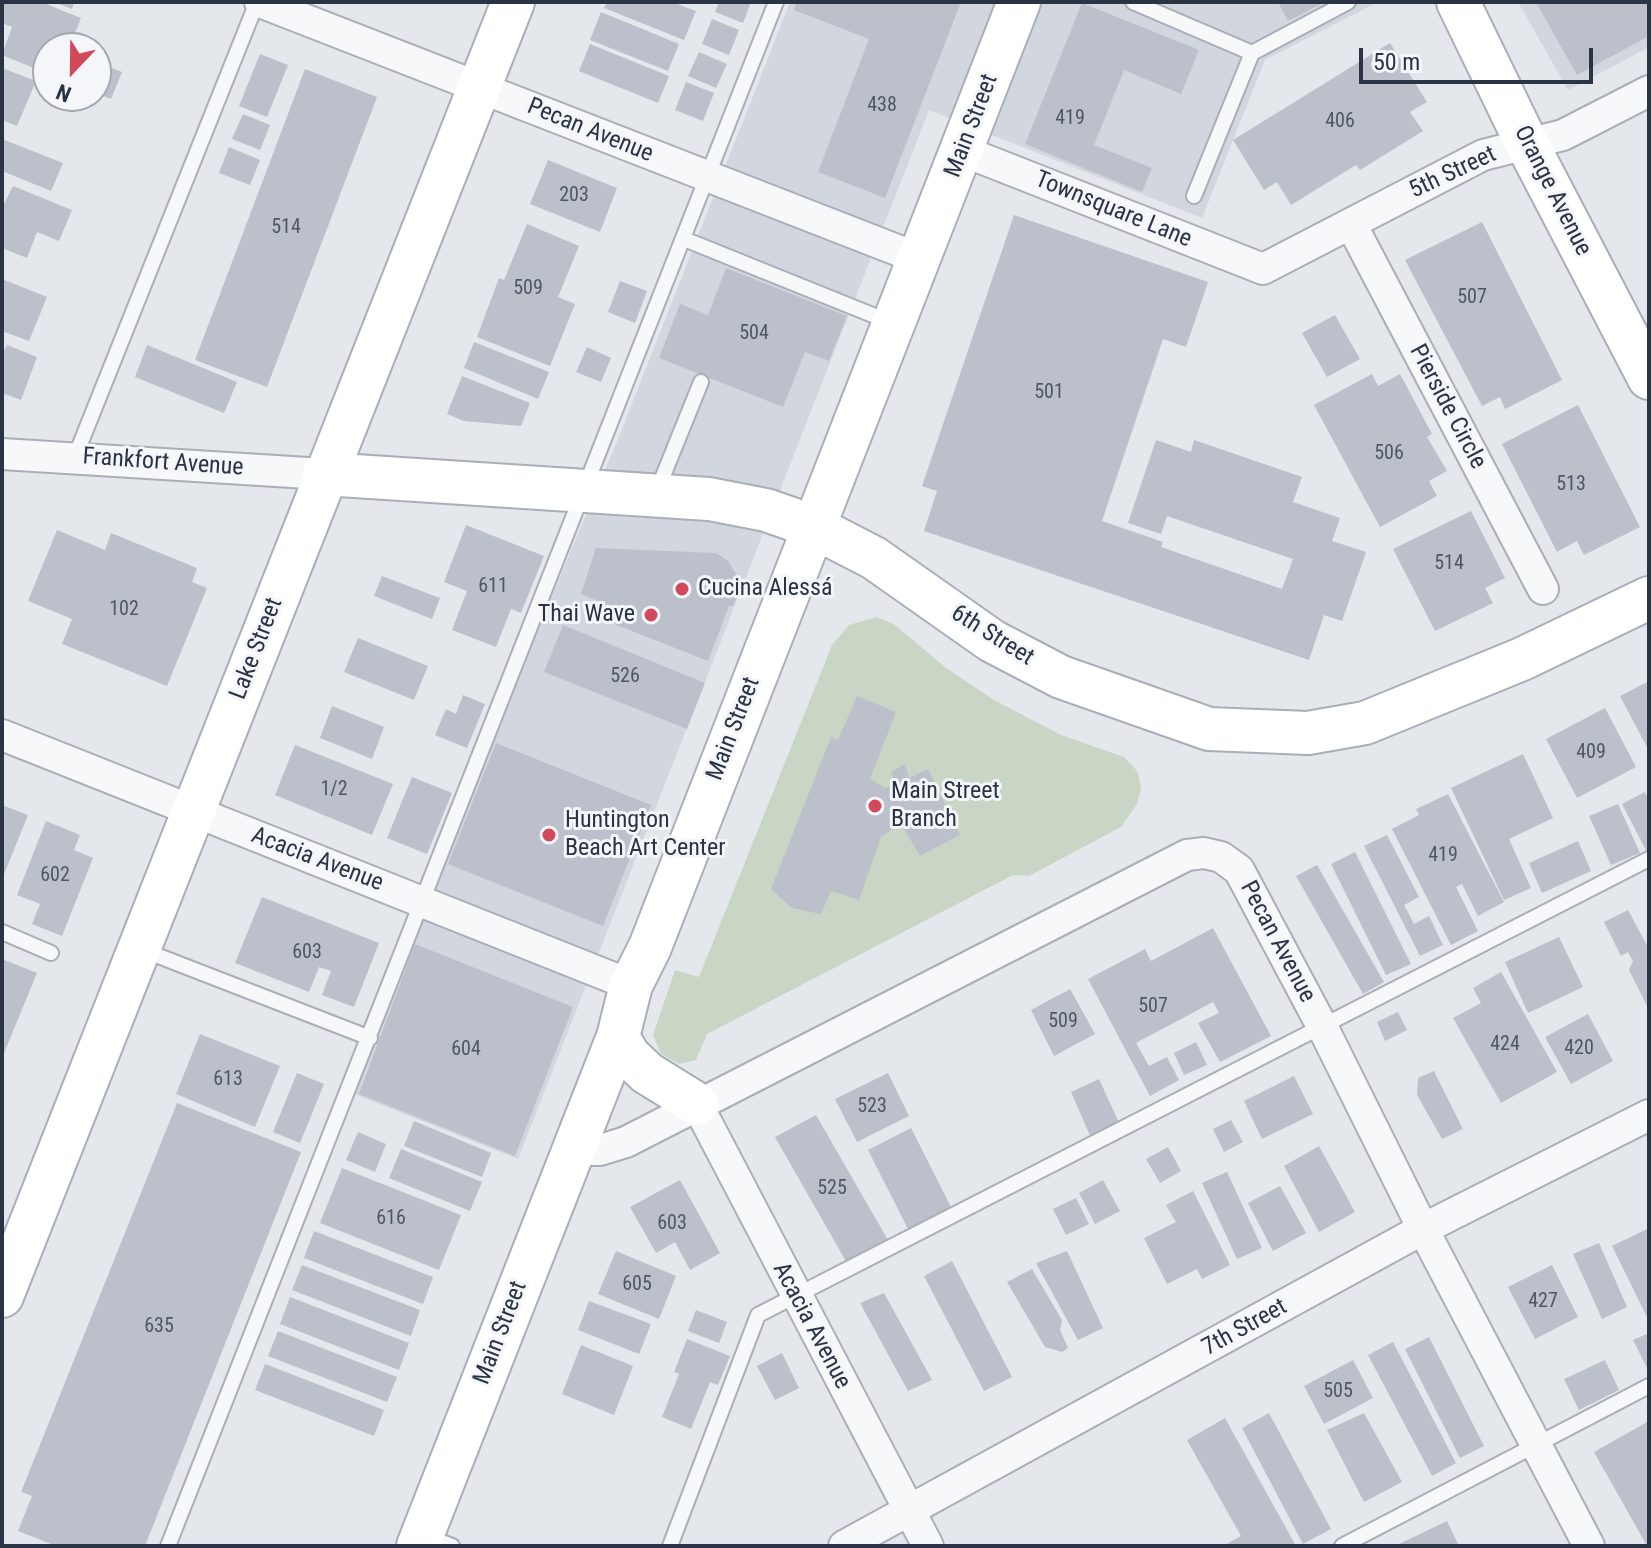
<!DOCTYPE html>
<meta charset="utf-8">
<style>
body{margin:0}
#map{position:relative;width:1651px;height:1548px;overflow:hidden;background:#e4e7ec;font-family:"Roboto Condensed",sans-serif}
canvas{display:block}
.frame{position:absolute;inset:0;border:4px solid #2b3445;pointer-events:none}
.north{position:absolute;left:32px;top:32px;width:80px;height:80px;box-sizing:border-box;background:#f4f6f9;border:2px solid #a4a8b1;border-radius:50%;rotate:202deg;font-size:22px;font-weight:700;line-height:32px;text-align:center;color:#2b3445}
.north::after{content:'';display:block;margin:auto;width:28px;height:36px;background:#d1495b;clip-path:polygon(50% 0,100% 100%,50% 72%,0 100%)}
.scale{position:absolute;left:1359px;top:48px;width:234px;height:36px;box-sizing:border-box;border:4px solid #2b3445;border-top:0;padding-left:10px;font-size:24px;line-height:28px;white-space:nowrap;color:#2b3445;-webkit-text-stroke:6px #f4f6f9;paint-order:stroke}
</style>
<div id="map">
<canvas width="1651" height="1548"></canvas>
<div class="frame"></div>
<div class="north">N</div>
<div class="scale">50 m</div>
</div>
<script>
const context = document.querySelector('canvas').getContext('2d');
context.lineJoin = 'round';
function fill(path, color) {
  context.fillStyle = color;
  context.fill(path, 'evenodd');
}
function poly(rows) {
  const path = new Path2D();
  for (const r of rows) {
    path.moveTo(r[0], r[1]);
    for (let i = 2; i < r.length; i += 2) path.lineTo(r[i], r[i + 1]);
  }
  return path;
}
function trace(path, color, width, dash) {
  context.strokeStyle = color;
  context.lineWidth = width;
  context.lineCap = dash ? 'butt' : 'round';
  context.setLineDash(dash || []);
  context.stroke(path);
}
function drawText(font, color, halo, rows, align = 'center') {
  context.font = font + ' "Roboto Condensed",sans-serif';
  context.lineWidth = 6;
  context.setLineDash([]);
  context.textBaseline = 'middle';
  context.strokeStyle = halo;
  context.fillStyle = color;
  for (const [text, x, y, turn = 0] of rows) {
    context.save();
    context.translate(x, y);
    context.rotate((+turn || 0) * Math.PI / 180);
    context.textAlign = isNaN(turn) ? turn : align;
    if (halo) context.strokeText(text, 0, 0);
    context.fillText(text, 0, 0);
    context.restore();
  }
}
fill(poly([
 [790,2,1378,2,1265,60,1202,218,929,110,518,1159,344,1090,618,439],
 [1518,2,1649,2,1649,47,1568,90]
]), '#d2d6de');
fill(poly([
 [877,617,895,625,946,668,994,700,1061,735,1124,757,1138,772,1141,788,1137,804,1121,827,1029,876,1013,875,707,1034,696,1060,679,1064,661,1054,653,1035,675,970,699,977,832,645,849,625]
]), '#c9d6c5');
fill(poly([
 [3,2,41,2,81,18,69,48,48,48,48,74,2,55,12,27,2,23],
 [54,2,74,2,72,9],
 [607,2,672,2,696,11,684,40,604,8],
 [719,2,751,2,743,23,715,12],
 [797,2,961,2,885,198,818,172,869,39,794,10],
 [1278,2,1325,2,1288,21],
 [1536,2,1649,2,1649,36,1577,75],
 [1082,3,1199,50,1181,94,1124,70,1094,145,1152,168,1142,192,1025,144],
 [601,12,679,44,668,71,590,40],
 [712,19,739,30,729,55,702,44],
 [1390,43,1427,102,1410,112,1423,131,1360,170,1356,165,1291,205,1277,182,1264,190,1233,140],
 [590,44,669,76,658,103,579,71],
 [699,52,727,64,716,88,688,76],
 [260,54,288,65,267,117,239,106],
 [96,62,122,72,111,99,96,93],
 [2,68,36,81,17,126,2,120],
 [305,69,377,97,267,387,195,360],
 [686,82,714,93,703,121,675,110],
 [243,114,270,125,260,150,232,139],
 [2,139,63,163,51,191,2,171],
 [229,147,260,160,250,185,219,173],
 [548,160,617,188,600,232,530,204],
 [13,186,72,210,59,241,37,232,27,258,2,248,2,208],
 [1014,215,1208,282,1186,347,1163,339,1102,521,1163,542,1161,547,1282,589,1293,559,1167,516,1161,534,1128,523,1156,440,1191,452,1194,440,1302,477,1293,502,1340,518,1332,541,1366,552,1342,621,1324,615,1309,660,924,531,937,491,922,486],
 [1482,222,1562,380,1505,409,1500,397,1482,406,1405,260],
 [527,224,579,246,558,297,575,304,550,366,477,337,499,278,504,280],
 [726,268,847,316,829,361,805,352,783,407,659,358,680,304,708,315],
 [2,279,47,297,29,341,2,331],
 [620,281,647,291,635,323,608,312],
 [1335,315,1360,359,1327,377,1302,333],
 [474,342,549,372,538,399,464,368],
 [7,345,37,357,21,400,2,393,2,355],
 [147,345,237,382,224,413,135,377],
 [587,347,611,358,601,382,576,372],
 [1372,374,1378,386,1400,374,1432,434,1427,437,1447,471,1429,481,1437,496,1380,527,1314,405],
 [462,376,530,403,521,426,464,421,447,414],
 [1578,405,1640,527,1584,555,1577,541,1557,552,1502,444],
 [1471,511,1505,578,1485,588,1493,603,1435,631,1393,549],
 [466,525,544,556,521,613,511,609,496,647,452,630,467,591,444,582],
 [57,530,105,550,111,533,197,568,192,582,207,588,167,686,62,644,72,619,28,601],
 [596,548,716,553,728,561,739,579,739,592,733,606,729,606,708,661,609,622,615,608,581,594],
 [382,576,440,598,432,619,374,596],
 [563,625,705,683,687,729,544,672],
 [358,638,428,666,414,700,344,672],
 [1649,681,1649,751,1620,696],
 [463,695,485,704,467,748,435,735,446,709,456,714],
 [857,696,896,712,870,779,885,788,896,783,891,772,905,764,909,778,928,769,960,835,920,856,901,824,881,837,859,900,831,891,821,914,792,908,771,889,831,737,838,740],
 [332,706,384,727,372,759,320,738],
 [1605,708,1636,767,1577,798,1546,739],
 [496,743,651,805,603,926,448,864],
 [295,745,393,784,372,835,275,795],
 [1523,754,1553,818,1509,839,1531,888,1504,900,1451,788],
 [412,777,452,793,427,854,387,838],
 [1645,792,1649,801,1649,856,1622,804],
 [1448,794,1504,902,1478,916,1462,884,1456,887,1478,931,1451,945,1392,829,1419,815,1416,809],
 [1618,804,1640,853,1611,865,1589,816],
 [2,805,28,815,2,879],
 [46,821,80,835,74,850,93,858,62,936,32,924,40,904,17,895],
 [1387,835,1419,897,1404,905,1414,924,1429,916,1443,945,1420,956,1364,846],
 [1578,841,1591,871,1542,893,1529,863],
 [1355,852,1411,964,1386,975,1331,864],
 [1317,865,1384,982,1363,994,1296,876],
 [262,897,379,943,354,1007,322,995,331,971,319,967,309,992,235,963],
 [1628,910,1649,949,1649,1010,1629,970,1633,961,1628,952,1621,956,1604,922],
 [1213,928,1271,1036,1220,1062,1198,1023,1219,1013,1213,1002,1136,1043,1149,1066,1167,1057,1179,1080,1150,1096,1088,979,1145,949,1151,961],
 [1559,937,1583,987,1528,1013,1505,962],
 [415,944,573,1007,515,1156,359,1094],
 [2,959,37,973,2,1058],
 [1501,972,1557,1072,1501,1103,1453,1018,1481,1003,1473,988],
 [1070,989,1095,1034,1054,1056,1031,1010],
 [1398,1012,1407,1030,1385,1041,1377,1022],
 [1588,1014,1613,1061,1571,1084,1545,1037],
 [200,1034,280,1066,255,1127,176,1094],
 [1196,1042,1207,1065,1184,1075,1174,1053],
 [1434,1071,1463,1129,1442,1139,1417,1095,1418,1078],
 [297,1073,324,1084,300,1143,273,1132],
 [888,1073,909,1116,857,1142,835,1099],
 [1294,1076,1313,1114,1262,1139,1244,1101],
 [1099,1079,1120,1125,1091,1138,1071,1092],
 [177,1103,301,1152,145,1546,56,1546,18,1531,32,1496,21,1492],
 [816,1115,888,1240,847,1263,775,1137],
 [1231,1120,1243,1142,1224,1152,1213,1129],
 [414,1121,491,1153,482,1177,404,1146],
 [911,1128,952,1209,909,1231,868,1150],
 [358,1132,386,1144,375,1172,346,1160],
 [1319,1146,1355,1212,1319,1232,1284,1166],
 [1168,1147,1181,1171,1160,1183,1146,1159],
 [401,1149,482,1182,470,1211,389,1178],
 [342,1168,461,1215,439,1270,320,1223],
 [1227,1172,1262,1248,1237,1259,1202,1183],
 [680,1180,720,1253,690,1270,675,1242,656,1253,630,1207],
 [1103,1180,1120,1211,1095,1224,1079,1193],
 [1280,1186,1306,1233,1273,1251,1248,1203],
 [1193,1191,1230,1265,1202,1279,1197,1269,1167,1284,1144,1238,1176,1222,1166,1205],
 [1076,1198,1089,1224,1066,1235,1053,1209],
 [1649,1228,1649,1321,1612,1246],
 [314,1231,433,1277,423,1304,304,1258],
 [1599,1243,1627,1307,1602,1319,1573,1254],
 [616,1251,676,1276,659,1319,598,1294],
 [1067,1251,1103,1328,1078,1340,1036,1263],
 [952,1261,1012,1377,984,1391,924,1276],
 [302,1265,420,1310,411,1336,292,1290],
 [1552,1265,1578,1317,1535,1339,1508,1287],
 [1032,1269,1062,1320,1060,1330,1068,1348,1062,1352,1045,1347,1007,1282],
 [884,1293,932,1380,908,1391,860,1303],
 [290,1297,409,1343,399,1370,280,1324],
 [589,1301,651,1324,639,1354,578,1330],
 [696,1310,727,1322,719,1343,688,1331],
 [278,1331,397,1377,387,1402,268,1356],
 [1649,1333,1649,1372,1633,1340],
 [1429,1337,1484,1446,1460,1458,1405,1349],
 [687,1339,730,1356,718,1385,710,1382,691,1429,662,1417,679,1374,674,1372],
 [1393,1342,1456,1463,1432,1476,1368,1355],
 [581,1345,633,1366,614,1415,562,1394],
 [782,1353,799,1388,775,1400,757,1366],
 [1353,1360,1373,1398,1324,1424,1304,1386],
 [1605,1360,1619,1390,1579,1410,1564,1379],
 [265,1364,384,1410,374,1436,255,1390],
 [1269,1413,1331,1529,1303,1544,1242,1428],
 [1364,1413,1402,1482,1364,1502,1327,1430],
 [1225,1418,1296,1546,1223,1546,1241,1536,1187,1440],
 [1649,1421,1649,1546,1647,1546,1594,1452],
 [1447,1521,1459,1546,1395,1546]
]), '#bbc0ca');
const lane = poly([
 [1133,2,1252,53,1194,196],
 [1252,53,1348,2],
 [684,239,890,322],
 [75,457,257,2],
 [657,491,701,382],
 [2,932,51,953],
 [143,950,370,1038],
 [426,1536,452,1546],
 [168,1546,776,2],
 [670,1546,758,1315,1649,859],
 [1342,1546,1649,1386]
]);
const street = poly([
 [260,2,920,259],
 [963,151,1263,269,1483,155,1563,135,1649,91],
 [1351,224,1543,589],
 [2,454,324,474],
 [2,735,631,985],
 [697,1104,928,1546],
 [573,1150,600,1150,626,1142,1187,855,1204,853,1221,857,1239,870,1323,1028,1423,1229,1589,1546],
 [844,1546,1423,1229,1649,1115]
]);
const secondary = poly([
 [1458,2,1526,142,1649,378],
 [324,474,709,499,766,510,812,526,874,558,992,641,1061,677,1209,729,1308,733,1365,723,1522,659,1649,598],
 [618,1037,629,1056,647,1073,697,1104],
 [2,1296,513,2],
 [418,1546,618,1037,631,985,650,947,1019,2]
]);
trace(lane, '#a9aeb7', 18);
trace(street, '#a9aeb7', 34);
trace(secondary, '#a9aeb7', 46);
trace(lane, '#f7f8fa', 14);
trace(street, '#f7f8fa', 30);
trace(secondary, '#fff', 42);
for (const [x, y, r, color] of [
 [682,589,8,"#d1495b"],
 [651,615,8,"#d1495b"],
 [875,806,8,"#d1495b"],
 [549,835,8,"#d1495b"]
]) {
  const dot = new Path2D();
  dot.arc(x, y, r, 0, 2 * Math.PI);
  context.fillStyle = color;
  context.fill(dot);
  trace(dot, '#f4f6f9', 3);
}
drawText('20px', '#4f5766', null, [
 ["438",882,106],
 ["419",1070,119],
 ["406",1340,122],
 ["203",574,196],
 ["514",286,228],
 ["509",528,289],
 ["507",1472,298],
 ["504",754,334],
 ["501",1049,393],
 ["506",1389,454],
 ["513",1571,485],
 ["514",1449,564],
 ["611",493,587],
 ["102",124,610],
 ["526",625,677],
 ["409",1591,753],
 ["1/2",334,790],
 ["419",1443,856],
 ["602",55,876],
 ["603",307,953],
 ["507",1153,1007],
 ["509",1063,1022],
 ["424",1505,1045],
 ["420",1579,1049],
 ["604",466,1050],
 ["613",228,1080],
 ["523",872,1107],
 ["525",832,1189],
 ["616",391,1219],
 ["603",672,1224],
 ["605",637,1285],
 ["427",1543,1302],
 ["635",159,1327],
 ["505",1338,1392]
]);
drawText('24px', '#2b3445', '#f4f6f9', [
 ["Main Street",972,126,-69],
 ["Pecan Avenue",590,131,22],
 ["5th Street",1453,173,-25],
 ["Orange Avenue",1552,191,63],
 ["Townsquare Lane",1113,210,22],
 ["Pierside Circle",1447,407,62],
 ["Frankfort Avenue",163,463,4],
 ["6th Street",992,636,32],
 ["Lake Street",257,649,-69],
 ["Main Street",734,729,-69],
 ["Acacia Avenue",317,860,21],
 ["Pecan Avenue",1277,942,62],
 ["Acacia Avenue",811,1326,62],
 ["7th Street",1245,1328,-29],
 ["Main Street",501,1333,-69]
]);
drawText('24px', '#2b3445', '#f4f6f9', [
 ["Cucina Alessá",698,589],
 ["Thai Wave",635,615,"right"],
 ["Main Street",891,792],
 ["Branch",891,820],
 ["Huntington",565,821],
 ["Beach Art Center",565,849]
], 'left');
</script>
